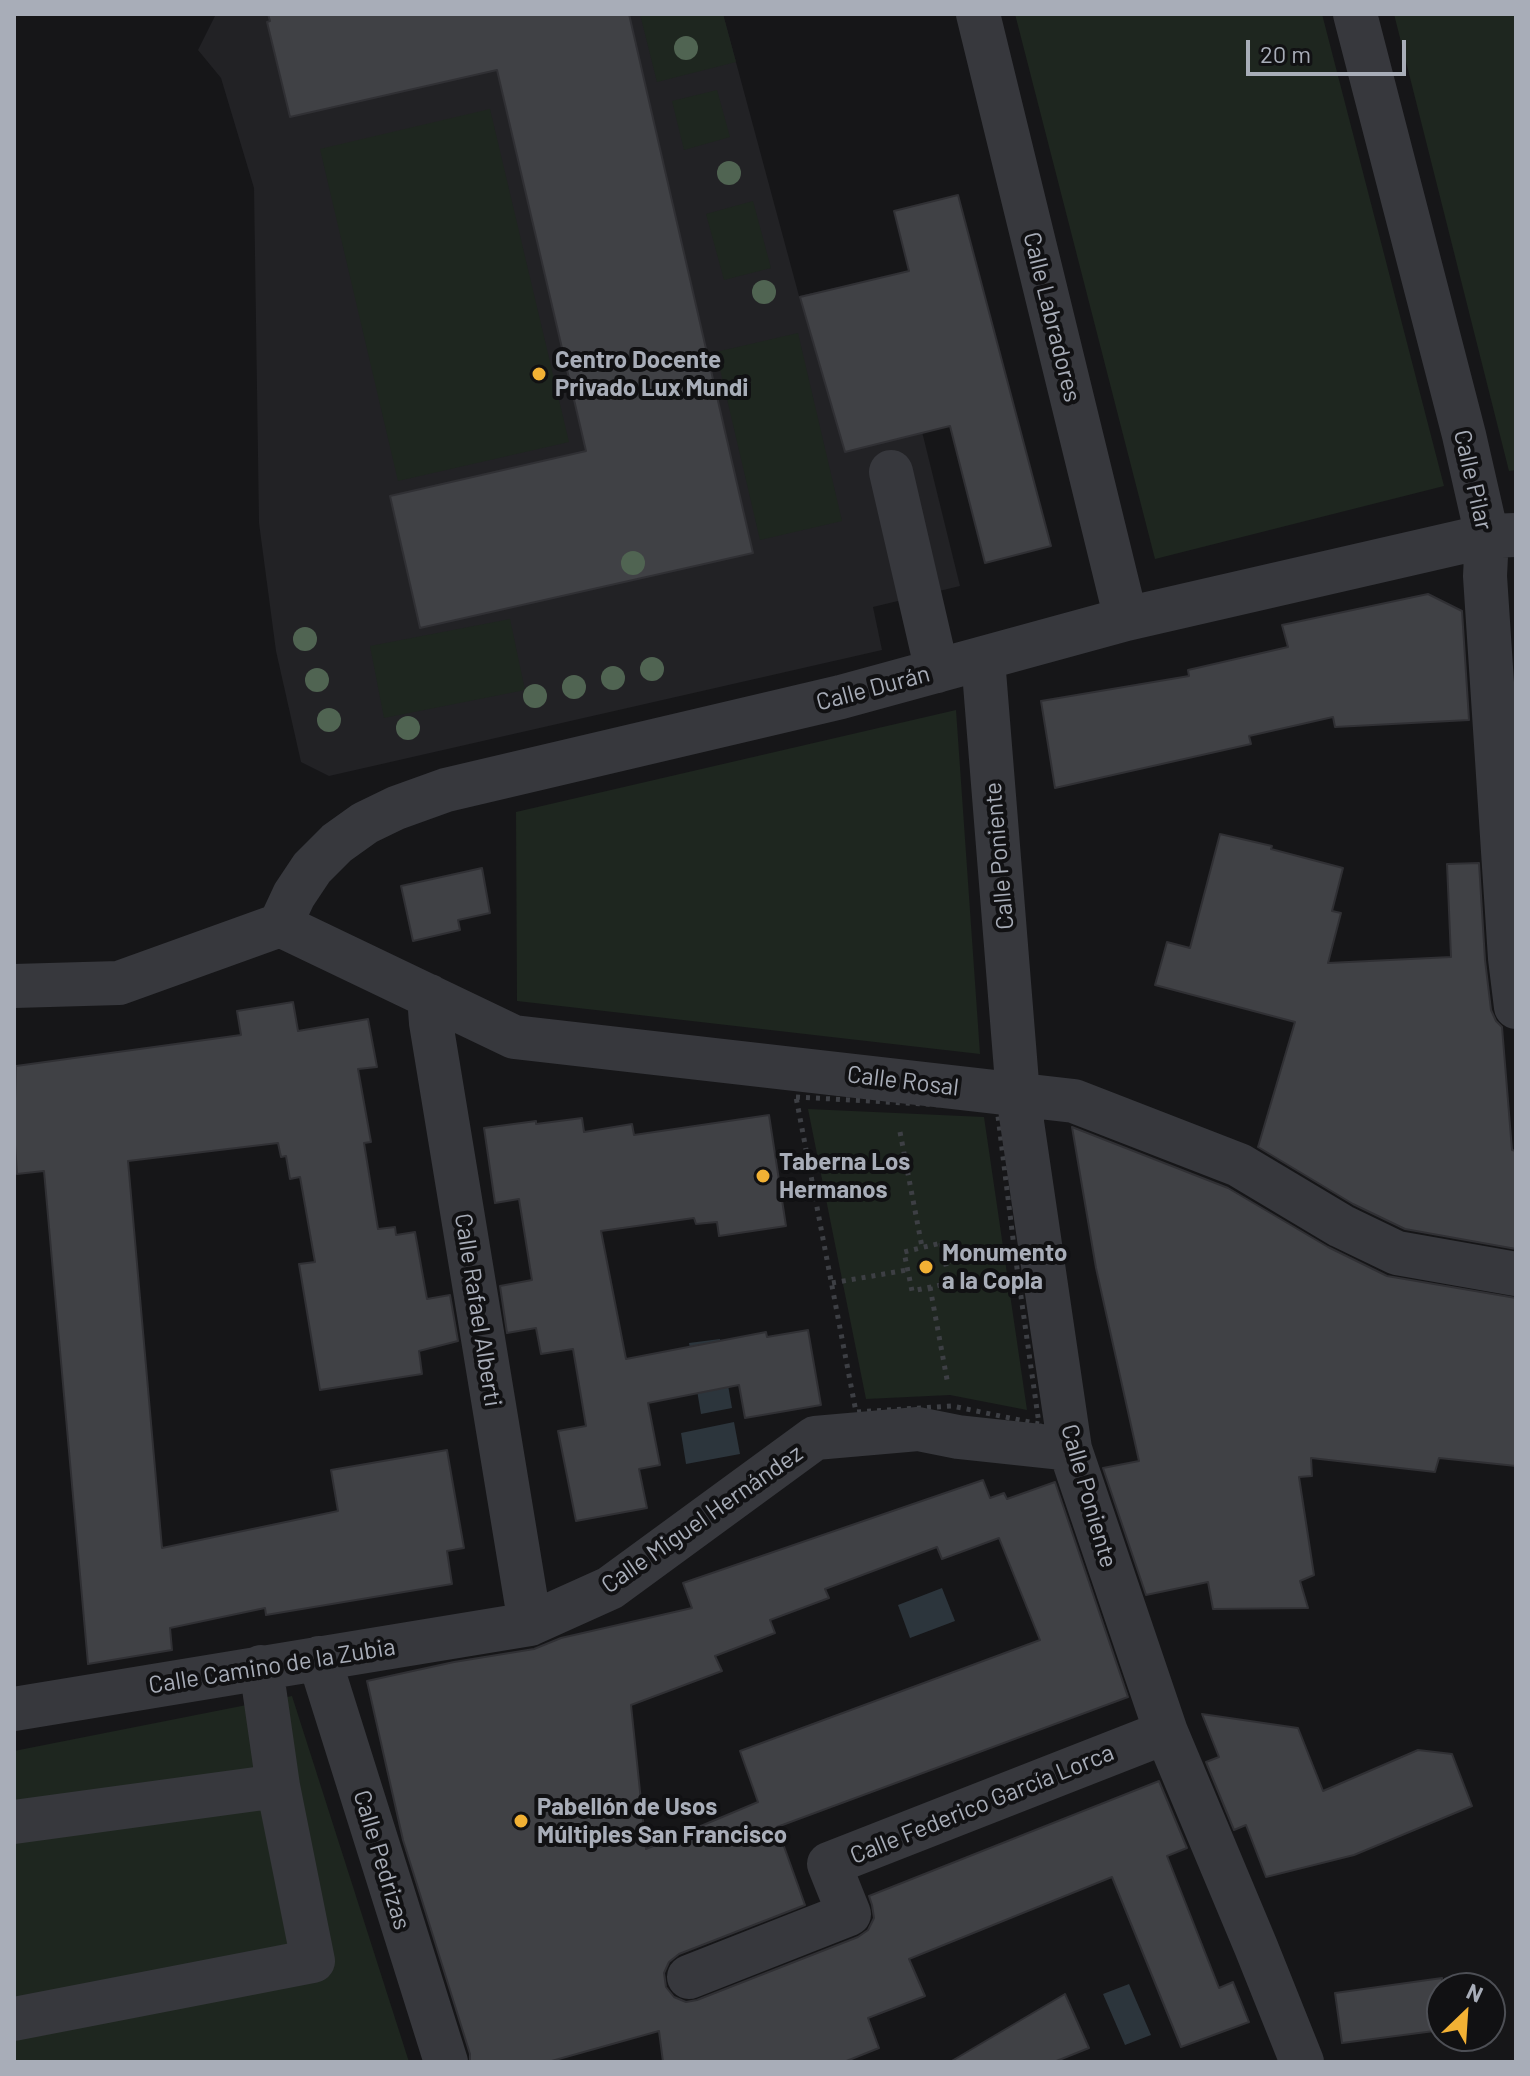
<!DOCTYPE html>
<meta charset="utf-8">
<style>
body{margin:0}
#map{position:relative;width:1530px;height:2076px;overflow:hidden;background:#161618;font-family:Barlow,sans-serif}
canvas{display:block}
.frame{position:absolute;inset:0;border:16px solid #a8adb8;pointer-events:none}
.north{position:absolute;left:1426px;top:1972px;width:80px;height:80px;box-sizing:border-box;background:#111113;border:2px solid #4d4f55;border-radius:50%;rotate:25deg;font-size:22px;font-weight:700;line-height:32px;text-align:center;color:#a8adb8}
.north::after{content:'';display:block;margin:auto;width:28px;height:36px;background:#f2b134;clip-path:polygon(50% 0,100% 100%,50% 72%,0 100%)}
.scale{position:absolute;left:1246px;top:40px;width:160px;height:36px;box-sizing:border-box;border:4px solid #a8adb8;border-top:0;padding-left:10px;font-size:24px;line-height:28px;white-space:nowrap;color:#a8adb8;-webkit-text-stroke:6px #111113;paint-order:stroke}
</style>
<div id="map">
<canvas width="1530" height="2076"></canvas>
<div class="frame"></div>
<div class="north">N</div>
<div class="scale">20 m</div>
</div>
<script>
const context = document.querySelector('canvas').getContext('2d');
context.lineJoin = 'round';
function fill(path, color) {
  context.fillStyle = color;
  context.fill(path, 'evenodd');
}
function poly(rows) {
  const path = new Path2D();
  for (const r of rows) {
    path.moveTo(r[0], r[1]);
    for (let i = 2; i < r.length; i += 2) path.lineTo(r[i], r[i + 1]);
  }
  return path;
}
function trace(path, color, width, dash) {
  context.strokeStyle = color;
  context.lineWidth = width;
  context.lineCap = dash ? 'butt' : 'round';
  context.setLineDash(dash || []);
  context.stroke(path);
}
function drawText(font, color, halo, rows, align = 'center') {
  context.font = font + ' Barlow,sans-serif';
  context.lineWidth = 8;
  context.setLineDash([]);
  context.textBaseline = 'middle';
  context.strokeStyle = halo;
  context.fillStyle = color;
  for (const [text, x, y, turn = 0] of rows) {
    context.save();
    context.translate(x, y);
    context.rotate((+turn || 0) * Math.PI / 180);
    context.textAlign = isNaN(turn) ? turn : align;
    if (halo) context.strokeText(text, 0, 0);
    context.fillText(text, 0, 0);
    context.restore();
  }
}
fill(poly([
 [216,14,723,14,799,296,884,277,960,586,873,607,882,650,329,776,301,762,276,651,259,523,254,188,221,78,198,50]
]), '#222225');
fill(poly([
 [640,14,723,14,736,62,657,82],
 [1015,14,1322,14,1444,486,1155,559],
 [1394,14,1516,14,1516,470,1509,471],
 [717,90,730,137,684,150,672,101],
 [490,109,569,442,398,481,320,149],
 [753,201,771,268,724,280,706,214],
 [798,333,842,521,760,540,716,352],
 [510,619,525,690,384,718,370,646],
 [956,710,980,1054,517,1001,516,812],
 [808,1109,984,1117,1027,1410,950,1395,866,1399],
 [292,1696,409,2062,14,2062,14,1751]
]), '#1e261f');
fill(poly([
 [720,1339,732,1408,701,1414,689,1343],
 [734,1422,740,1454,686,1464,681,1433],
 [942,1588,955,1621,910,1638,898,1605],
 [1129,1984,1151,2035,1125,2045,1103,1994]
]), '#2c353c');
const building = poly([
 [268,14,629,14,753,553,420,628,390,496,586,451,497,70,290,117,267,22,270,21,268,14],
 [958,195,1051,546,985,563,950,426,845,452,800,297,909,271,894,211,958,195],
 [1428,594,1462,611,1469,720,1335,727,1333,717,1249,736,1251,744,1055,788,1041,701,1189,676,1188,670,1288,647,1282,625,1428,594],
 [1220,834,1272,846,1271,849,1343,868,1332,911,1341,913,1328,963,1451,957,1447,864,1479,863,1485,960,1491,1010,1496,1021,1502,1027,1512,1150,1516,1151,1516,1249,1405,1229,1353,1204,1258,1147,1295,1022,1155,985,1167,942,1190,948,1220,834],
 [482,868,490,913,458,920,460,930,413,941,401,886,482,868],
 [293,1002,298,1031,368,1019,377,1067,358,1069,371,1142,364,1143,378,1229,395,1227,396,1235,415,1232,427,1299,450,1295,458,1341,419,1351,422,1374,320,1390,299,1264,315,1262,300,1177,290,1179,286,1156,281,1157,278,1143,128,1161,162,1548,338,1511,331,1470,447,1450,464,1548,447,1551,452,1584,266,1615,265,1608,170,1628,172,1650,88,1664,44,1171,17,1174,14,1131,16,1066,241,1035,237,1011,293,1002],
 [769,1115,786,1226,719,1236,717,1222,696,1224,694,1218,601,1231,626,1359,766,1332,767,1337,808,1330,821,1405,745,1418,739,1385,648,1403,660,1465,639,1469,647,1508,576,1521,558,1431,586,1426,573,1349,541,1354,536,1328,507,1333,500,1286,532,1280,519,1199,495,1203,484,1128,536,1121,536,1124,582,1118,584,1132,632,1124,634,1135,769,1115],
 [1072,1127,1228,1188,1328,1247,1387,1276,1516,1298,1516,1466,1439,1458,1435,1472,1311,1458,1312,1476,1299,1477,1314,1575,1300,1581,1308,1608,1213,1609,1208,1582,1146,1595,1103,1468,1139,1461,1096,1268,1072,1127],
 [983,1480,990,1498,1004,1493,1007,1499,1055,1482,1128,1697,777,1827,805,1905,679,1954,669,1962,664,1973,666,1987,674,1997,686,2002,697,2000,858,1937,868,1930,874,1918,872,1905,869,1896,1159,1781,1187,1848,1167,1856,1219,1988,1233,1982,1249,2022,1181,2047,1112,1877,909,1959,925,1996,868,2018,879,2048,844,2062,663,2062,659,2031,548,2062,470,2062,470,2054,403,1840,367,1681,454,1662,534,1649,561,1638,692,1608,683,1583,983,1480],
 [999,1538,1040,1640,740,1751,758,1802,646,1849,631,1705,722,1671,715,1656,775,1633,770,1620,829,1598,825,1589,937,1547,942,1559,999,1538],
 [1202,1714,1298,1728,1323,1791,1418,1750,1452,1754,1472,1806,1354,1855,1266,1877,1246,1825,1234,1830,1206,1762,1219,1757,1202,1714],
 [1442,1978,1442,2030,1342,2043,1335,1993,1442,1978],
 [1065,1994,1089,2048,1054,2062,950,2062,1065,1994]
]);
fill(building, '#404145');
trace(building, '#303034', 2);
trace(poly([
 [796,1097,997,1108,1014,1247,1039,1424,952,1406,856,1412,796,1097],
 [900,1132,922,1247],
 [941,1243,950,1283,912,1291,904,1252,941,1243],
 [946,1262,991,1252],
 [832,1283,907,1270],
 [930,1287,948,1385]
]), '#3d3f44', 5, [4, 6]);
trace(poly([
 [978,14,1126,619],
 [1355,14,1464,435,1487,536,1485,576,1510,958,1516,1007],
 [891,472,937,671],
 [983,659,1018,1095,1070,1449,1166,1732,1256,1947,1302,2062],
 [280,925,294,895,312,868,337,843,365,823,396,808,446,790,841,697,1126,619,1487,536,1516,535],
 [280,925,514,1037,1074,1101,1239,1165,1341,1226,1397,1253,1516,1274],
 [14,986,119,983,280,925],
 [429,996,431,1023,530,1624],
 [319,1658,446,2062],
 [14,1709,530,1624,610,1588,815,1438,918,1429,958,1437,1070,1449],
 [14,1822,278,1786,261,1667],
 [689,1977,849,1914,829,1864,1166,1732],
 [14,2019,313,1961,278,1786]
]), '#37383d', 44);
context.fillStyle = '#506452';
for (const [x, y] of [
 [686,48],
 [729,173],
 [764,292],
 [633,563],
 [305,639],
 [652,669],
 [613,678],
 [317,680],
 [574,687],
 [535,696],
 [329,720],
 [408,728]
]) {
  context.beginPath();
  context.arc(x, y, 12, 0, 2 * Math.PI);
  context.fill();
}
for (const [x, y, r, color] of [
 [539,374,8,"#f2b134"],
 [763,1176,8,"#f2b134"],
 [926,1267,8,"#f2b134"],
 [521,1821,8,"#f2b134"]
]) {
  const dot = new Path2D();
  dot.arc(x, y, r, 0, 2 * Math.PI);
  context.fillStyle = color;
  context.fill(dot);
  trace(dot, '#111113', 3);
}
drawText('24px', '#a8adb8', '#111113', [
 ["Calle Labradores",1052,317,76],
 ["Calle Pilar",1473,480,77],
 ["Calle Durán",873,688,-15],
 ["Calle Poniente",999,856,-95],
 ["Calle Rosal",903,1081,7],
 ["Calle Rafael Alberti",478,1310,81],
 ["Calle Poniente",1089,1496,74],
 ["Calle Miguel Hernández",702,1519,-35],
 ["Calle Camino de la Zubia",272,1666,-9],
 ["Calle Federico García Lorca",982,1804,-22],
 ["Calle Pedrizas",382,1860,73]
]);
drawText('bold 24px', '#a8adb8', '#111113', [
 ["Centro Docente",555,360],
 ["Privado Lux Mundi",555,388],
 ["Taberna Los",779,1162],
 ["Hermanos",779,1190],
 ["Monumento",942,1253],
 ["a la Copla",942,1281],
 ["Pabellón de Usos",537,1807],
 ["Múltiples San Francisco",537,1835]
], 'left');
</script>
